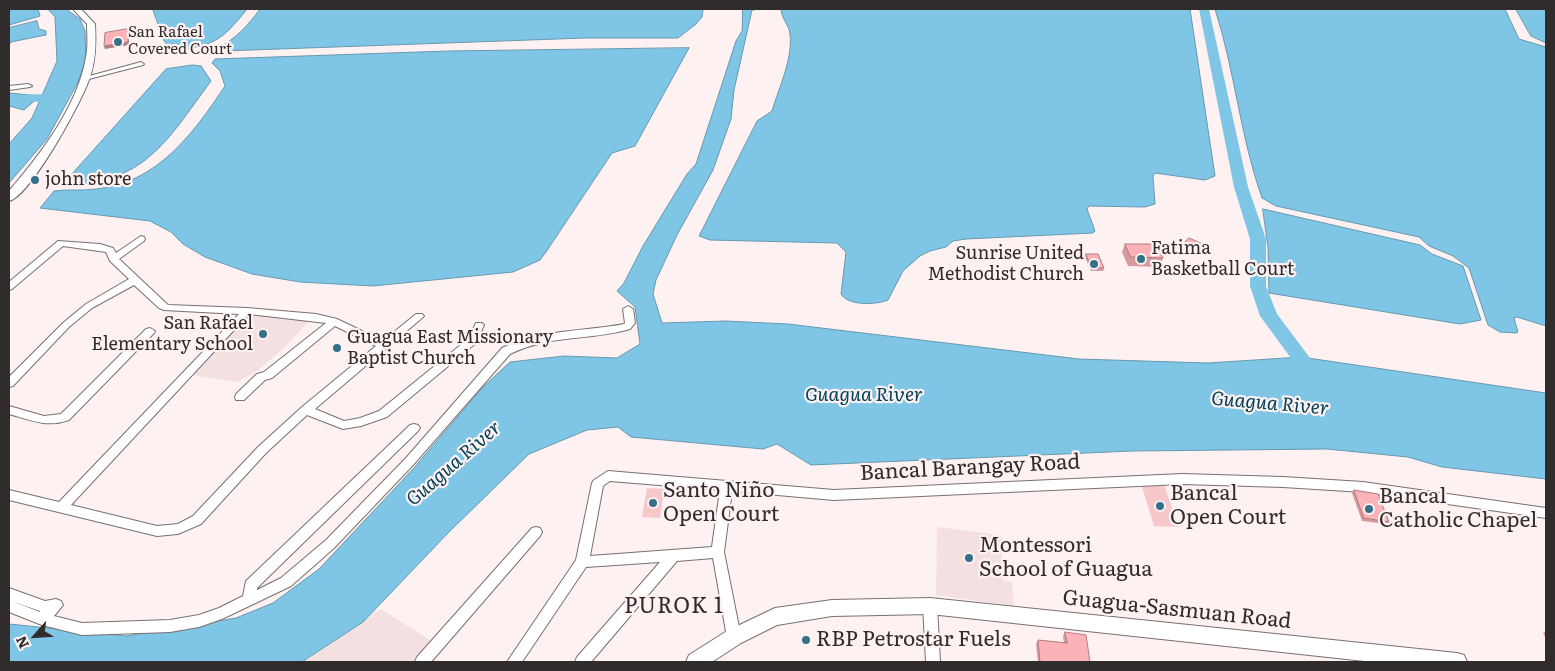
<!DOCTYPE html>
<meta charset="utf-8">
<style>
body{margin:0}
#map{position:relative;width:1555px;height:671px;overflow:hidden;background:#fdf1f2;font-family:Literata,serif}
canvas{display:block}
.frame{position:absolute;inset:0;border:10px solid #302c2c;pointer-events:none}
.north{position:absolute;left:10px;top:611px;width:50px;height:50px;-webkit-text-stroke:4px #fdf1f2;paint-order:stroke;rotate:244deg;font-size:14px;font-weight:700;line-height:20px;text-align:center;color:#302c2c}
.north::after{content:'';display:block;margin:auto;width:18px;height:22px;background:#302c2c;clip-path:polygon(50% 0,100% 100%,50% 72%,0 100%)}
</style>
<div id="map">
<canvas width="1555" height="671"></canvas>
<div class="frame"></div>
<div class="north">N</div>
</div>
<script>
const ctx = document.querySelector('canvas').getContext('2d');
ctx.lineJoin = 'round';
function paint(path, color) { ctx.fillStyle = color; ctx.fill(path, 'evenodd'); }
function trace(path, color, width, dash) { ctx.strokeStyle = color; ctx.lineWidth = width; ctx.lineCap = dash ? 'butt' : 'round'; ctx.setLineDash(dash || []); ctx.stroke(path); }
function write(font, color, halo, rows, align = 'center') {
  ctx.font = font + ' Literata,serif'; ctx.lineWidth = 4.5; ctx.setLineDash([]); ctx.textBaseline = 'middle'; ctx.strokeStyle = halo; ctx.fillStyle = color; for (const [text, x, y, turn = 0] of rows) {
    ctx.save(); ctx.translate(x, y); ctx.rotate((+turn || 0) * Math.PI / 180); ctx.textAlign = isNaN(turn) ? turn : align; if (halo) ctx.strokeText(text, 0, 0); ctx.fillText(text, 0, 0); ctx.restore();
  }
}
const built = new Path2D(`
 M247,313L311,319L283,349L258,370L237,382L191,375Z
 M937,527L1001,535L1003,581L1012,582L1014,606L936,595Z
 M381,609L433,642L414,662H305Z`);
const green = new Path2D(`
 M1141,484L1164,485L1179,527L1154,526Z
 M647,488L664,489L660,518L642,517Z`);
const water = new Path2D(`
 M9,9H38L40,16L9,25Z
 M48,9H66L80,19L85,31L86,61L77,84L47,139L9,183V144L32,118L57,61L55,17Z
 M153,9H247C221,42 214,45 173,51L164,41Z
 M260,9H703L702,17L696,24L678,38H585L223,51L217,49C236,38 247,27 260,9Z
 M743,9H759L752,10L734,90L731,119L713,170L677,235L656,280L653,294L662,323L726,321L788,324L1079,359L1208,363L1301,357L1546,393V479L1442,467L1408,457L1327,449L1132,451L811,465L777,444L763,449L631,437L618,427L587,430L529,454L448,533L363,622L302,662H9V624L126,636L236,618L273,603L319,569L413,469L482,388L510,362L564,356L617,358L640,344L635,307L617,291L624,283L643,246L687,174L696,164L736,41L742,31Z
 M781,9H1190L1215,176L1205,180L1155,173L1153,176L1155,204L1145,207L1089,206L1087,209L1095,231L1093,233L966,239L953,241L946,247L930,251L920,256L903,271L888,300C876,305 848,306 841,294L846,252L837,243L710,240L699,236L757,121L772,111C779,87 793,59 790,34C789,25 781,18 781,9Z
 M1215,9H1505L1519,39L1546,47V326L1517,317L1514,318L1518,332L1516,333L1500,332L1488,325L1469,268L1453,256L1429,246L1419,237L1276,206L1262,198C1240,136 1235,71 1215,9Z
 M1516,9H1546V43L1531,36Z
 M37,21L39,29L46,31V35L11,42L9,45V28Z
 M689,48L635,146L612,153L546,252L540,260L513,272L373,286L300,282L252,274L205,257L183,244L171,232L150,221L40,208L54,191C68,189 82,191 96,189C157,183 193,134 225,86L220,71L212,63L215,59L448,51Z
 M193,65L201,66L211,81C166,142 145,184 62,185L166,69Z
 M9,93L40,96L24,110L9,106Z
 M1263,209L1420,245L1432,254L1463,266L1481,320L1460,324L1269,293L1268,248Z`);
const river = new Path2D(`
 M1199,9H1209L1248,187L1266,239V286L1277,314L1319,370L1322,375L1319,380L1313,382L1307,380L1260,316L1250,286V239L1234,187Z
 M53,94L57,95L59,98L57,101L9,103V95Z`);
const street = new Path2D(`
 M141,62L144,64L143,65L85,80L82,78Z
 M28,84L32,86L30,87L9,90V86Z
 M141,236L144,237L145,239L144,241L119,259L168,305L247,308L316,314L337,319L383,341L416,314H422L424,316L422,318L315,409L344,421L360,418L379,411L468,339L476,323H482L484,325L476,343L387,417L361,426L343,429L307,415L266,453L201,524L178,534L157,536L9,500V490L59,502L239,314L164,310L159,308L134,285L92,308L69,327L13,386L9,387V377L63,323L86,304L129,279L110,261L106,252L63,246L12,289L9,290V282L58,241L100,244L113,248L116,253ZM249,314L326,323L264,372L257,374L236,394L235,397L236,400H244L265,380L272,378L335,326L376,346L302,407L258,447L193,516L178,524L157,526L71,505Z
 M628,306L633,309L635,323L630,329C589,341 551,334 510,354L414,464L334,548L291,586L222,619L199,627L170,632L82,635L42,625L9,612V588L45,601L56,599L61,601L63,605L54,616L82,623L170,620L199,615L219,608L243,596L246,581L410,425L414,424L418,425L420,428L418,431L257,588V590L281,578L326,540L406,458L502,348C542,329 581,332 624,324L625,323L623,309ZM11,601L40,611V612Z
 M150,328L155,331L154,333L69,420C47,428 30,420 9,414V406L44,416L61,414L146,329Z
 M608,471L834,490L1182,474L1283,477L1363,482L1546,508V518L1363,492L1283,487L1182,484L834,500L732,491L724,552L741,637L739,642L734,643L729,642L727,637L713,558L677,561L591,662H575L577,657L660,562L586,567L522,662H507L576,560L592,483L594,480ZM610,481L720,490L712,547L590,556L603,486Z
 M536,527L540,528L542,532L540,536L431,662H415L417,657L532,528Z
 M930,600L935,602L937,606L940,662H926L923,606L925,602Z`);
const secondary = new Path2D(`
 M73,9H81L95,24C96,41 96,57 91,74C85,97 30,197 9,201V191C42,152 80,104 87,51C88,43 87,33 87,24Z
 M930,598L1457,653L1464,655L1467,662H1374L930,614L832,616L777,625L741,643L712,662H686L689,655L727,631L775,608L832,600Z`);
const wall = new Path2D(`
 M1125,244L1163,258L1160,267L1128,266L1122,252Z
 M1183,245L1203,248L1198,254L1182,248Z
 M1086,254L1104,268L1103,271H1091L1085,257Z
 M1354,490L1389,522L1386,524L1362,521L1352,493Z
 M1546,631V638L1543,633Z
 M1065,632L1090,662H1038L1036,644L1038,640L1064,643L1063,636Z`);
const shadedWall = new Path2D(`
 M128,29L129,32V45L105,49L104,46Z`);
const building = new Path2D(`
 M128,29V42L104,46L105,33Z
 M1189,238L1205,245L1199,251L1183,245Z
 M1125,244H1157L1163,258L1131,257Z
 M1086,254H1098L1104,268H1092Z
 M1354,490L1378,494L1389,522L1364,518Z
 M1065,632L1086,635L1090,662H1040L1038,640L1067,643Z`);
const markers = [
 [118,42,5,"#356f88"],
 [35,180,5,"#356f88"],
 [1141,259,5,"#356f88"],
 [1094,264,5,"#356f88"],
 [263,334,5,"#356f88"],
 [337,348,5,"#356f88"],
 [653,503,5,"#356f88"],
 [1160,506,5,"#356f88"],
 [1369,509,5,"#356f88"],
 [969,558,5,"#356f88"],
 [806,640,5,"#356f88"]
];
const farPoinames = [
 ["San Rafael",128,33],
 ["Covered Court",128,50]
];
const poiNames = [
 ["john store",45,180],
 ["Fatima",1151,249],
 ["Basketball Court",1151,270],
 ["Sunrise United",1084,254,"right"],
 ["Methodist Church",1084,275,"right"],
 ["San Rafael",253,324,"right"],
 ["Elementary School",253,345,"right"],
 ["Guagua East Missionary",347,338],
 ["Baptist Church",347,359]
];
const waterNames = [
 ["Guagua River",864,395],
 ["Guagua River",1270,404,5],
 ["Guagua River",454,464,-41]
];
const nearStreetnames = [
 ["Bancal Barangay Road",970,468,-3],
 ["Guagua-Sasmuan Road",1177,610,6]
];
const nearPoinames = [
 ["Santo Niño",663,491],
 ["Open Court",663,515],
 ["Bancal",1170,494],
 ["Open Court",1170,518],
 ["Bancal",1379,497],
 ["Catholic Chapel",1379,521],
 ["Montessori",979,546],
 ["School of Guagua",979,570],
 ["RBP Petrostar Fuels",816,640]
];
const nearNeighbourhoodnames = [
 ["PUROK 1",674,607]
];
paint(built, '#f4e0e1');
paint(green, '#f7c7ca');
paint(water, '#7fc6e6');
trace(water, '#6798ae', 1);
paint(river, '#7fc6e6');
trace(street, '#7a7070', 2);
trace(secondary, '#7a7070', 2);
paint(street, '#fff');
paint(secondary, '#fff');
paint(wall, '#d89a9e');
paint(shadedWall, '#b07d81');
paint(building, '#fbb3b8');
trace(building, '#b07d81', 1);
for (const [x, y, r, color] of markers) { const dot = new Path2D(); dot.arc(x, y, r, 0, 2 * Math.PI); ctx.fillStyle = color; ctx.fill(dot); trace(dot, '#fdf1f2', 2); }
write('15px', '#302c2c', '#fdf1f2', farPoinames, 'left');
write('18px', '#302c2c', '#fdf1f2', poiNames, 'left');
write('italic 19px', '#004157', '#fdf1f2', waterNames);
write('21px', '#302c2c', '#fdf1f2', nearStreetnames);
write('21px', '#302c2c', '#fdf1f2', nearPoinames, 'left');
ctx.letterSpacing = '1px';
write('22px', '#302c2c', '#fdf1f2', nearNeighbourhoodnames);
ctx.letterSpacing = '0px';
</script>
